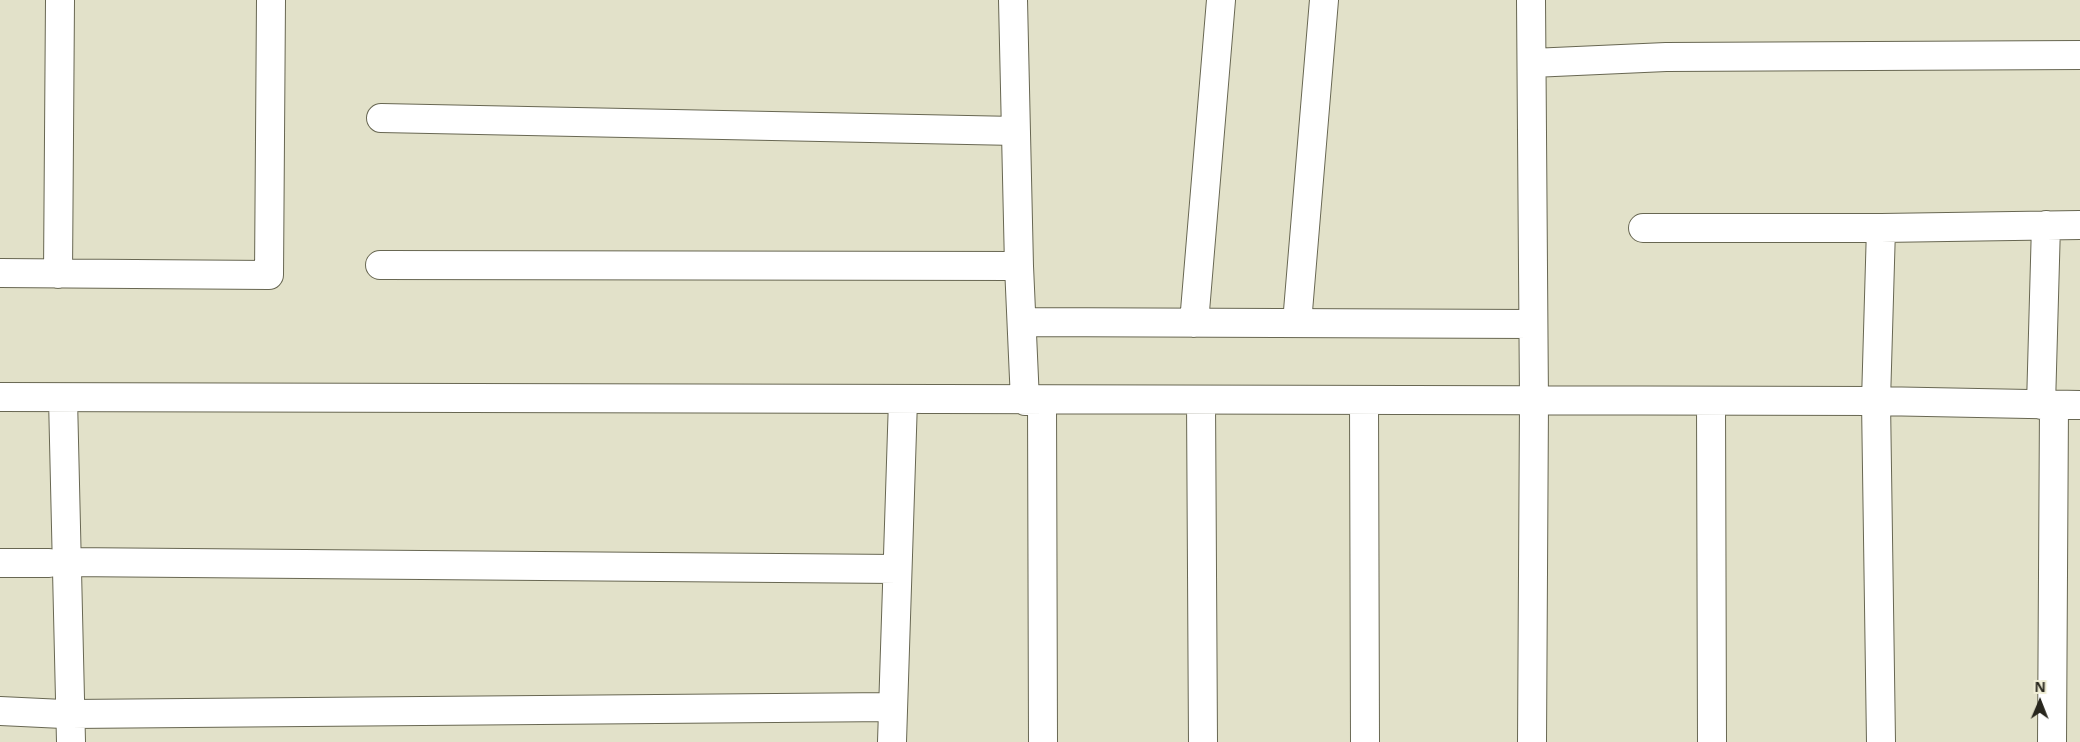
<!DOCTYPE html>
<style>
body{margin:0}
#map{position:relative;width:2080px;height:742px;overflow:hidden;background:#e2e1c9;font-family:"Open Sans",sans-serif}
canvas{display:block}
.north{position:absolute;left:2015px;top:677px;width:50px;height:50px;-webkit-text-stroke:4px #f0eed6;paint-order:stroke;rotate:1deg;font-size:14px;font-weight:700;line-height:20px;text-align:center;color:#27261d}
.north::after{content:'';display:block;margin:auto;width:18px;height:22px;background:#27261d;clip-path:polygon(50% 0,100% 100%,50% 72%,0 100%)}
</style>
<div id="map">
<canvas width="2080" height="742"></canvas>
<div class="north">N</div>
</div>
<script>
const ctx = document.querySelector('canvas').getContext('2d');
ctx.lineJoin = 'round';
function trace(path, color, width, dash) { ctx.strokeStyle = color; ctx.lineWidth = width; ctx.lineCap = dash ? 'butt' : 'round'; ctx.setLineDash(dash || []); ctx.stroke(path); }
const minor = new Path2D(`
 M1013,0L1019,266L1025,401
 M1531,0L1534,401L1532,742
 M1532,63L1666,57L2080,55
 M381,118L1016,131
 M1643,228H1881L2080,225
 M380,265L1019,266
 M0,273L269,275L271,0
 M58,274L60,0
 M1023,322L1532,324
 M1194,323L1221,0
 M1297,323L1324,0
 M0,397L1876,401L2080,405
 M63,398L71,742
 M1042,400L1043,742
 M1201,400L1203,742
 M1364,400L1365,742
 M1711,401L1712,742
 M2041,405L2046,225
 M67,562L897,569
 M0,563H49
 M0,711L63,714
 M71,714L892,707
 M892,742L903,400
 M1881,742L1876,401L1881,228
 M2052,742L2054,405`);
trace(minor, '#686752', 30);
trace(minor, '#fff', 28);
</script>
